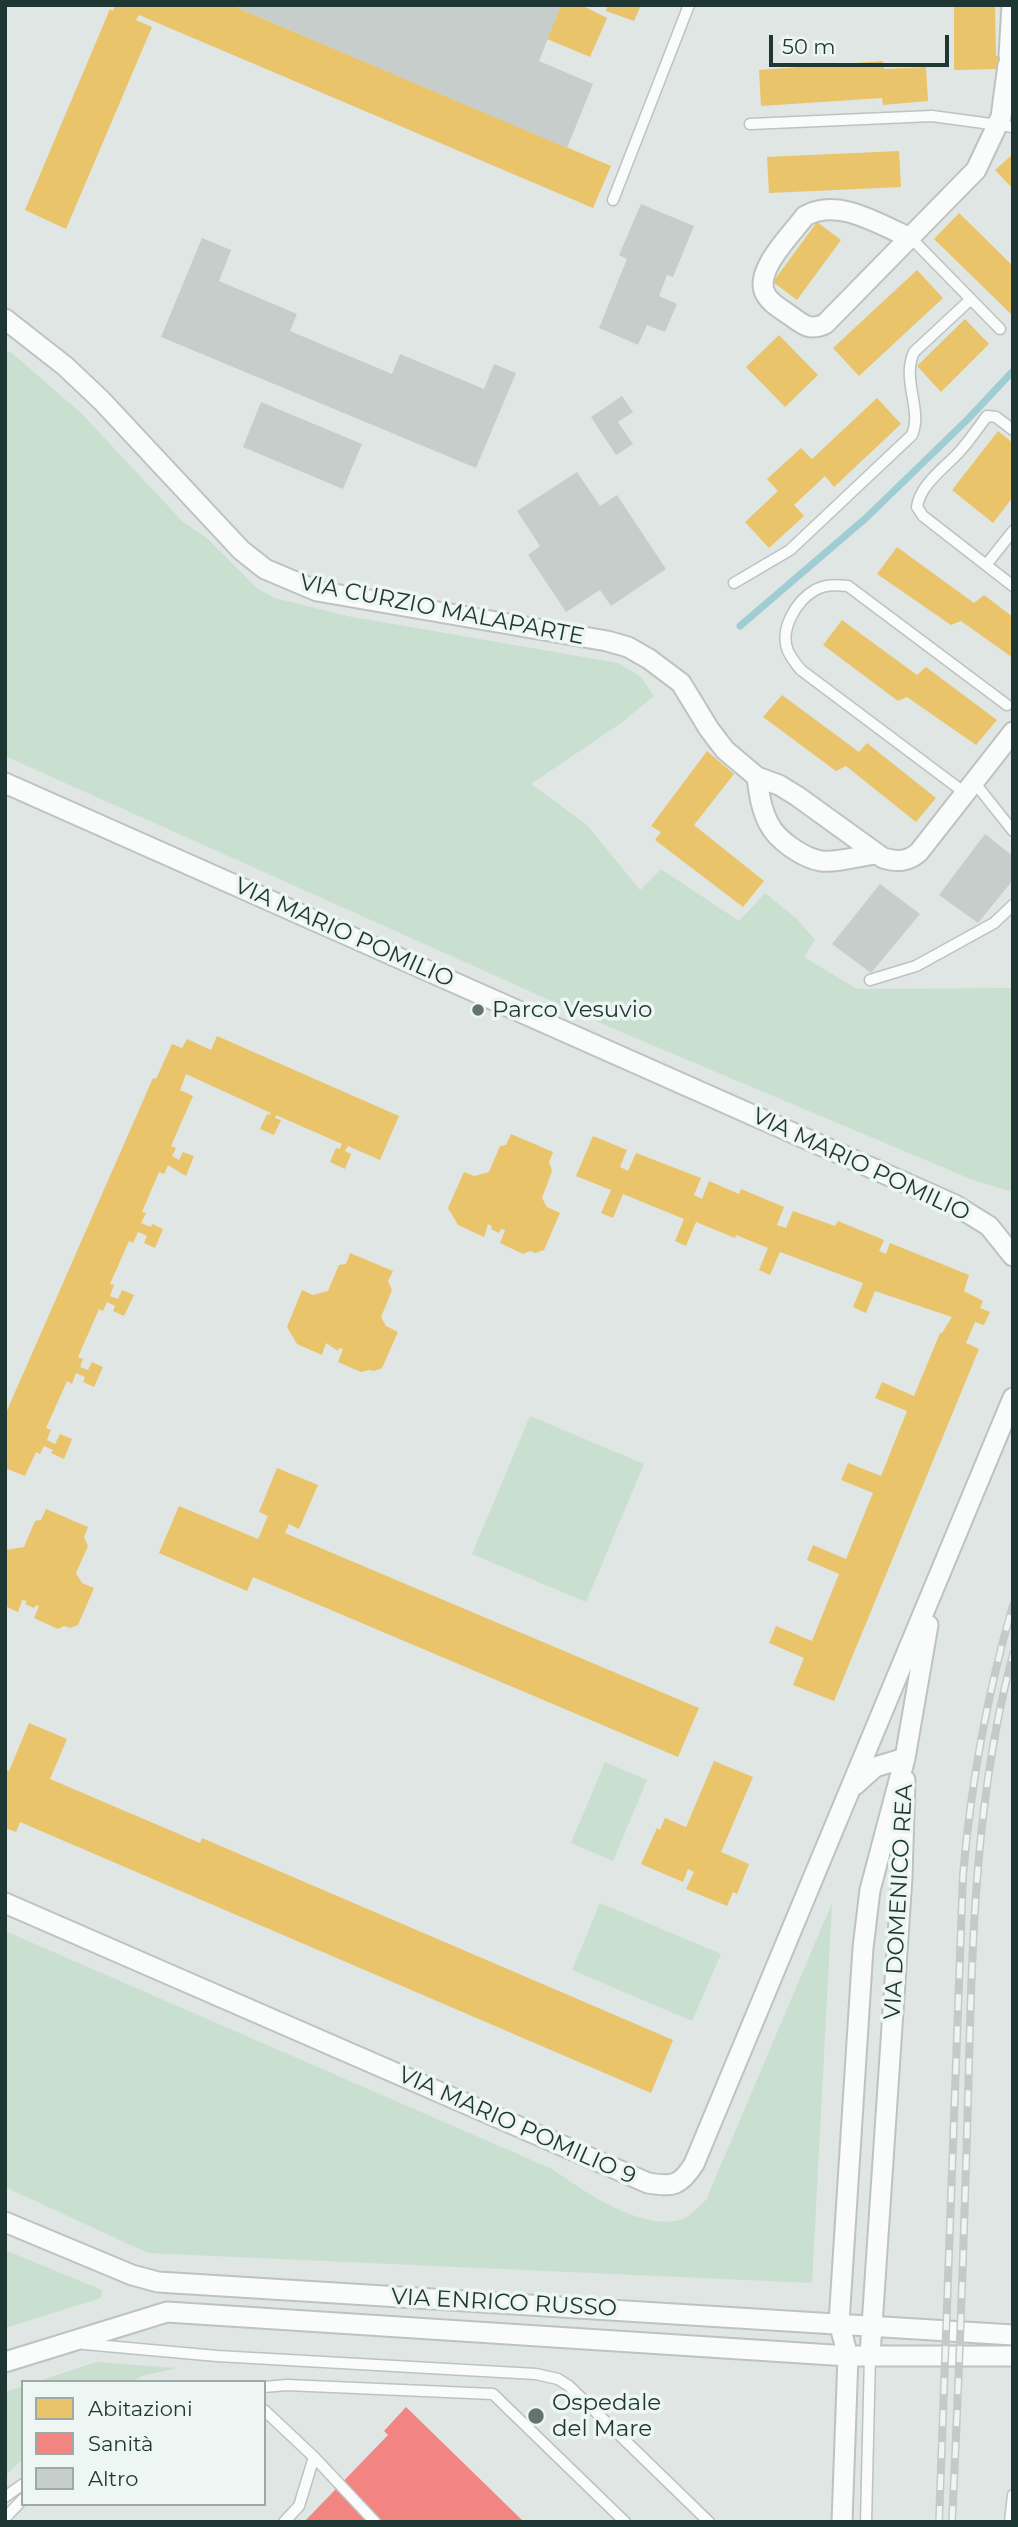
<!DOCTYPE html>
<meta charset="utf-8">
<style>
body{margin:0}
#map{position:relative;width:1018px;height:2527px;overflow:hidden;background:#e0e6e3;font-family:Montserrat,sans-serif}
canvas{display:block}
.frame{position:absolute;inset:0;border:7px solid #1f3732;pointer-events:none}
.legend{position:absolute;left:21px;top:2380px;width:245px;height:126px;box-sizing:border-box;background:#edf6f2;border:2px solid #9baaa5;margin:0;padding:9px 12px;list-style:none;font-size:21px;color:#1f3732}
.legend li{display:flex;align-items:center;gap:14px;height:35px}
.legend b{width:35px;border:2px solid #9baaa5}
.scale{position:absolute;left:769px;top:35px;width:180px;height:32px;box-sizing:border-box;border:4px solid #1f3732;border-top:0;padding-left:9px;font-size:21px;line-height:24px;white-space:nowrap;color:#1f3732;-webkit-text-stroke:5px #edf6f2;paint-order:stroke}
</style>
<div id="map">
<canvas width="1018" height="2527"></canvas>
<div class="frame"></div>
<ul class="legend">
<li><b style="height:19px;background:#e9c46a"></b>Abitazioni</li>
<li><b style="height:19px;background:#f28482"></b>Sanità</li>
<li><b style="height:19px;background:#c7cdcb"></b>Altro</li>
</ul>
<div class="scale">50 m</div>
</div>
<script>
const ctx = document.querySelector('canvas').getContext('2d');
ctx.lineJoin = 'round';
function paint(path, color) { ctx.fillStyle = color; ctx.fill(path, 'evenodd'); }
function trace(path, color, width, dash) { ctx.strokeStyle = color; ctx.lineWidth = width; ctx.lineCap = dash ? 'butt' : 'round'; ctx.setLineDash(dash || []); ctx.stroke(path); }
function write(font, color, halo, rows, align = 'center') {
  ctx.font = font + ' Montserrat,sans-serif'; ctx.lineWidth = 7; ctx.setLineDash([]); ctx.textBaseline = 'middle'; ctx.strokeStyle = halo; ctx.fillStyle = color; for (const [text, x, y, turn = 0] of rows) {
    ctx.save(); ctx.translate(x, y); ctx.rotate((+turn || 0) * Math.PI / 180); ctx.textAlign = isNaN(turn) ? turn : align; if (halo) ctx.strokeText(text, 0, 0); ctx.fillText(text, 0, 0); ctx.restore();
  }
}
const green = new Path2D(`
 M5,350L12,353L82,414L182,521L208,539L258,589L275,598L347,616L618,663L640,676L654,696L621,723L531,784L587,825L640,890L661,869L739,921L765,893L797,919L815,940L804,957L857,989L1013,988V1192L973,1180L614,1029L5,756Z
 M530,1416L644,1464L586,1602L472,1554Z
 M605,1762L647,1780L613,1861L571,1843Z
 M600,1903L721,1954L692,2021L572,1970Z
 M832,1903L812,2283L148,2253L5,2187V1931L552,2169C585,2192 639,2230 680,2220C689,2218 699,2206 706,2200Z
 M5,2250L102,2290L101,2298L5,2328Z
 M96,2362L177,2368L142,2376L131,2382H36Z
 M23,2386V2459L5,2476V2392Z`);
const homes = new Path2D(`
 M115,5H231L611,166L593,208L139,15L136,20L152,27L66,229L25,210L110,9L113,11Z
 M561,5H581L607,18L590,57L547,39Z
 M608,5H641L634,21L606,11Z
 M954,5L995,7L996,56H1013V65H996V69L954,70Z
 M883,61L884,69L926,67L928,101L883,105L882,98L761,106L759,70Z
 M899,151L901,187L769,193L767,157Z
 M1013,154V189L995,170Z
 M959,213L1013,266V316L934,239Z
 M817,222L841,240L797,300L773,282Z
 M917,270L943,298L859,376L833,348Z
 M965,319L989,344L941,392L917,366Z
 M779,335L818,375L785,407L746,367Z
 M877,398L901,424L834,487L825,476L794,505L804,516L769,548L745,522L778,491L767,479L801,448L812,459Z
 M998,431L1013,443V497L993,523L952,490Z
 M897,547L974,603L984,595L1013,617V658L961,621L951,625L877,574Z
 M842,620L917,675L926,667L997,720L976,745L907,697L898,701L823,645Z
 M782,695L859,752L867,743L936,798L916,822L846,766L836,771L763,717Z
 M707,751L734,774L694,825L764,881L743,907L655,840L661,832L651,826Z
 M217,1036L399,1116L380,1160L348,1146L345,1151L351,1154L345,1169L330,1162L336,1148L340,1149L342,1144L276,1115L275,1118L281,1120L274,1135L260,1129L267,1114L270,1115L271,1113L186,1074L180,1090L193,1096L171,1146L176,1148L172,1156L179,1160L183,1152L194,1156L186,1176L168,1165L164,1174L159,1172L142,1212L146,1213L141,1223L151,1227L152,1224L163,1229L155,1248L144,1243L147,1236L138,1232L133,1243L129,1241L110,1284L114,1285L110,1296L118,1299L122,1290L134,1295L124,1316L113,1311L115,1306L107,1302L103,1311L99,1309L78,1357L83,1359L80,1367L88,1370L92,1362L103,1367L94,1387L83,1382L85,1377L76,1373L72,1384L67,1381L46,1428L51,1430L47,1440L55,1444L60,1434L72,1439L64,1459L51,1453L53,1450L44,1446L40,1454L36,1452L25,1476L5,1468V1415L153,1078L156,1079L172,1044L182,1048L187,1039L211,1050Z
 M511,1134L553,1152L549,1162L552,1171L542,1198L547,1207L560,1213L544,1250L535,1253L530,1251L523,1254L500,1243L505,1230L501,1229L499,1233L491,1229L492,1226L488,1224L484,1237L458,1225L448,1208L464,1172L474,1176L489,1172L500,1146L506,1145Z
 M593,1136L627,1150L620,1167L628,1171L636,1153L701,1178L694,1195L702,1199L709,1181L739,1194L741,1189L784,1207L777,1225L786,1228L793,1211L835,1226L838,1221L884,1240L879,1251L886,1254L890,1243L969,1275L964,1291L983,1301L980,1308L990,1312L984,1325L975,1322L966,1343L979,1349L834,1701L793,1685L804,1658L769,1643L776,1626L812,1641L839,1574L807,1560L813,1545L846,1559L873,1493L841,1480L848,1463L881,1476L907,1411L875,1398L882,1382L914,1396L940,1333H942L952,1317L875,1291L866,1313L853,1307L863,1283L780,1252L770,1275L759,1270L768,1248L736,1235L735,1238L696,1222L686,1246L675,1241L684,1219L623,1194L613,1218L601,1213L611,1190L576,1176Z
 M350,1253L393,1271L388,1281L392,1290L381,1317L386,1326L398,1332L382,1368L374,1371L369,1370L361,1372L338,1362L343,1349L339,1348L338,1351L326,1343L322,1355L297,1344L287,1327L302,1290L313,1295L328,1291L339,1265L346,1264Z
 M277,1468L318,1485L299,1529L289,1524L285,1533L699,1708L678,1757L253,1577L247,1591L159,1553L179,1506L258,1539L268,1516L259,1512Z
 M46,1509L88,1527L84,1537L88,1546L76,1573L82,1583L94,1588L78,1625L70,1628L64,1626L58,1629L34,1618L39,1606L36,1605L34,1608L25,1604L27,1601L22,1600L18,1612L5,1606V1550L24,1547L35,1521L41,1520Z
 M29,1723L67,1739L50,1779L200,1843L202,1838L673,2040L651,2093L20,1822L16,1832L5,1828V1770L9,1771Z
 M714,1761L753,1777L721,1852L749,1864L737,1894L733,1892L727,1906L686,1889L694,1872L688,1869L683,1882L641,1864L657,1828L660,1830L665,1818L686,1827Z`);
const health = new Path2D(`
 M406,2407L524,2522H304L388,2435L384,2431Z`);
const stream = new Path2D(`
 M740,626L866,518L968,419L1013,371`);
const building = new Path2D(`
 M231,5H561L539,61L593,84L567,148Z
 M641,204L694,226L673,277L667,275L659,296L677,304L665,332L647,325L638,345L599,328L627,259L619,255Z
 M202,238L231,250L219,281L297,314L290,331L392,374L400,354L484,389L494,364L516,373L476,468L161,337Z
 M622,396L633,412L618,422L633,444L616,455L591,417Z
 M261,402L362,444L343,489L243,447Z
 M577,472L600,506L617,495L666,569L611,606L600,590L566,612L528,555L540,546L517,511Z
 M985,834L1013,856V880L978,923L939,895Z
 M880,884L920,914L871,973L832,944Z`);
const lane = new Path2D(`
 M750,124L932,116L1013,127
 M613,200L689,5
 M911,238L1000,329
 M1013,430L996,417L987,416C978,428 970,440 960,451C946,467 920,484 917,507L923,516L1013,586
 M986,565L1013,531
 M734,583L790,550L912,435C923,410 901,380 914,352L971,299
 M974,782L1013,831
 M965,793L801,670C796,664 791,658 788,651C779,630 796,601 815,590C826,584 837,585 848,586L1007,705
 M870,980L916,966L994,923L1013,905
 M84,2344L217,2356L536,2374L558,2379L569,2386L709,2522
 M264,2387L287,2385L493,2394L625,2522
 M264,2410L314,2457L375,2522
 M5,2497L23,2484
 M5,2518L23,2499
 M284,2522L299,2506L314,2457
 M866,2522L870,2355
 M1010,2522L1013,2495`);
const street = new Path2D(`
 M1009,56L1012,5
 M911,238C879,225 839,197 805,216C792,234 752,272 766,295C771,304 783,310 791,316C803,325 810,331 825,324L976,170L1001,117L1008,65
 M5,319L65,366L102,401L241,550L265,569L317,591L607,641L628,647L649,659L681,683L709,729L725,750L757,777L779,785L797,796L883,858C897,862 908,862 919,852L1013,732
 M757,777C759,793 761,809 769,824C777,840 803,858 821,861C838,863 858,856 875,854
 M5,783L955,1205L989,1226L1013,1256
 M855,1785L875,1767L905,1758
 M5,1903L648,2183C673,2187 680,2186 694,2164L1013,1398
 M5,2222L132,2275L158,2282L1013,2335
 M870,2355L902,1877L905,1780
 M5,2362L167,2312L848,2356H1013
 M842,2522L848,2356L839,2323L863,1948L870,1890L905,1758L928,1625`);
const rail = new Path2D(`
 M939,2522L963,1875C971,1783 987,1694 1013,1605
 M952,2522C959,2381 964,2240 968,2099C972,1950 974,1800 1013,1654`);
const markers = [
 [478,1010,7,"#637470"],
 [536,2416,9,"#637470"]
];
const streetNames = [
 ["VIA CURZIO MALAPARTE",442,610,11],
 ["VIA MARIO POMILIO",344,933,24],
 ["VIA MARIO POMILIO",861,1165,25],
 ["VIA DOMENICO REA",899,1902,-87],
 ["VIA MARIO POMILIO 9",517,2126,24],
 ["VIA ENRICO RUSSO",504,2303,3]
];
const poiNames = [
 ["Parco Vesuvio",492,1010],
 ["Ospedale",552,2403],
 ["del Mare",552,2429]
];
paint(green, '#c9dfd0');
paint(homes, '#e9c46a');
paint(health, '#f28482');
trace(stream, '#a0ccd4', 7);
paint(building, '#c7cdcb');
trace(lane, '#bdc3c0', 13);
trace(street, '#bdc3c0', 23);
trace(lane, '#fafbfb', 10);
trace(street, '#fafbfb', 19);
trace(rail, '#c5c9c8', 8);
trace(rail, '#edf6f2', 5, [16]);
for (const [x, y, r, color] of markers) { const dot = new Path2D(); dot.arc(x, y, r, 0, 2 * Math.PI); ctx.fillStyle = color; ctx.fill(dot); trace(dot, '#edf6f2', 2.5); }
write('23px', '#1f3732', '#edf6f2', streetNames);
write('23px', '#1f3732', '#edf6f2', poiNames, 'left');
</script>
